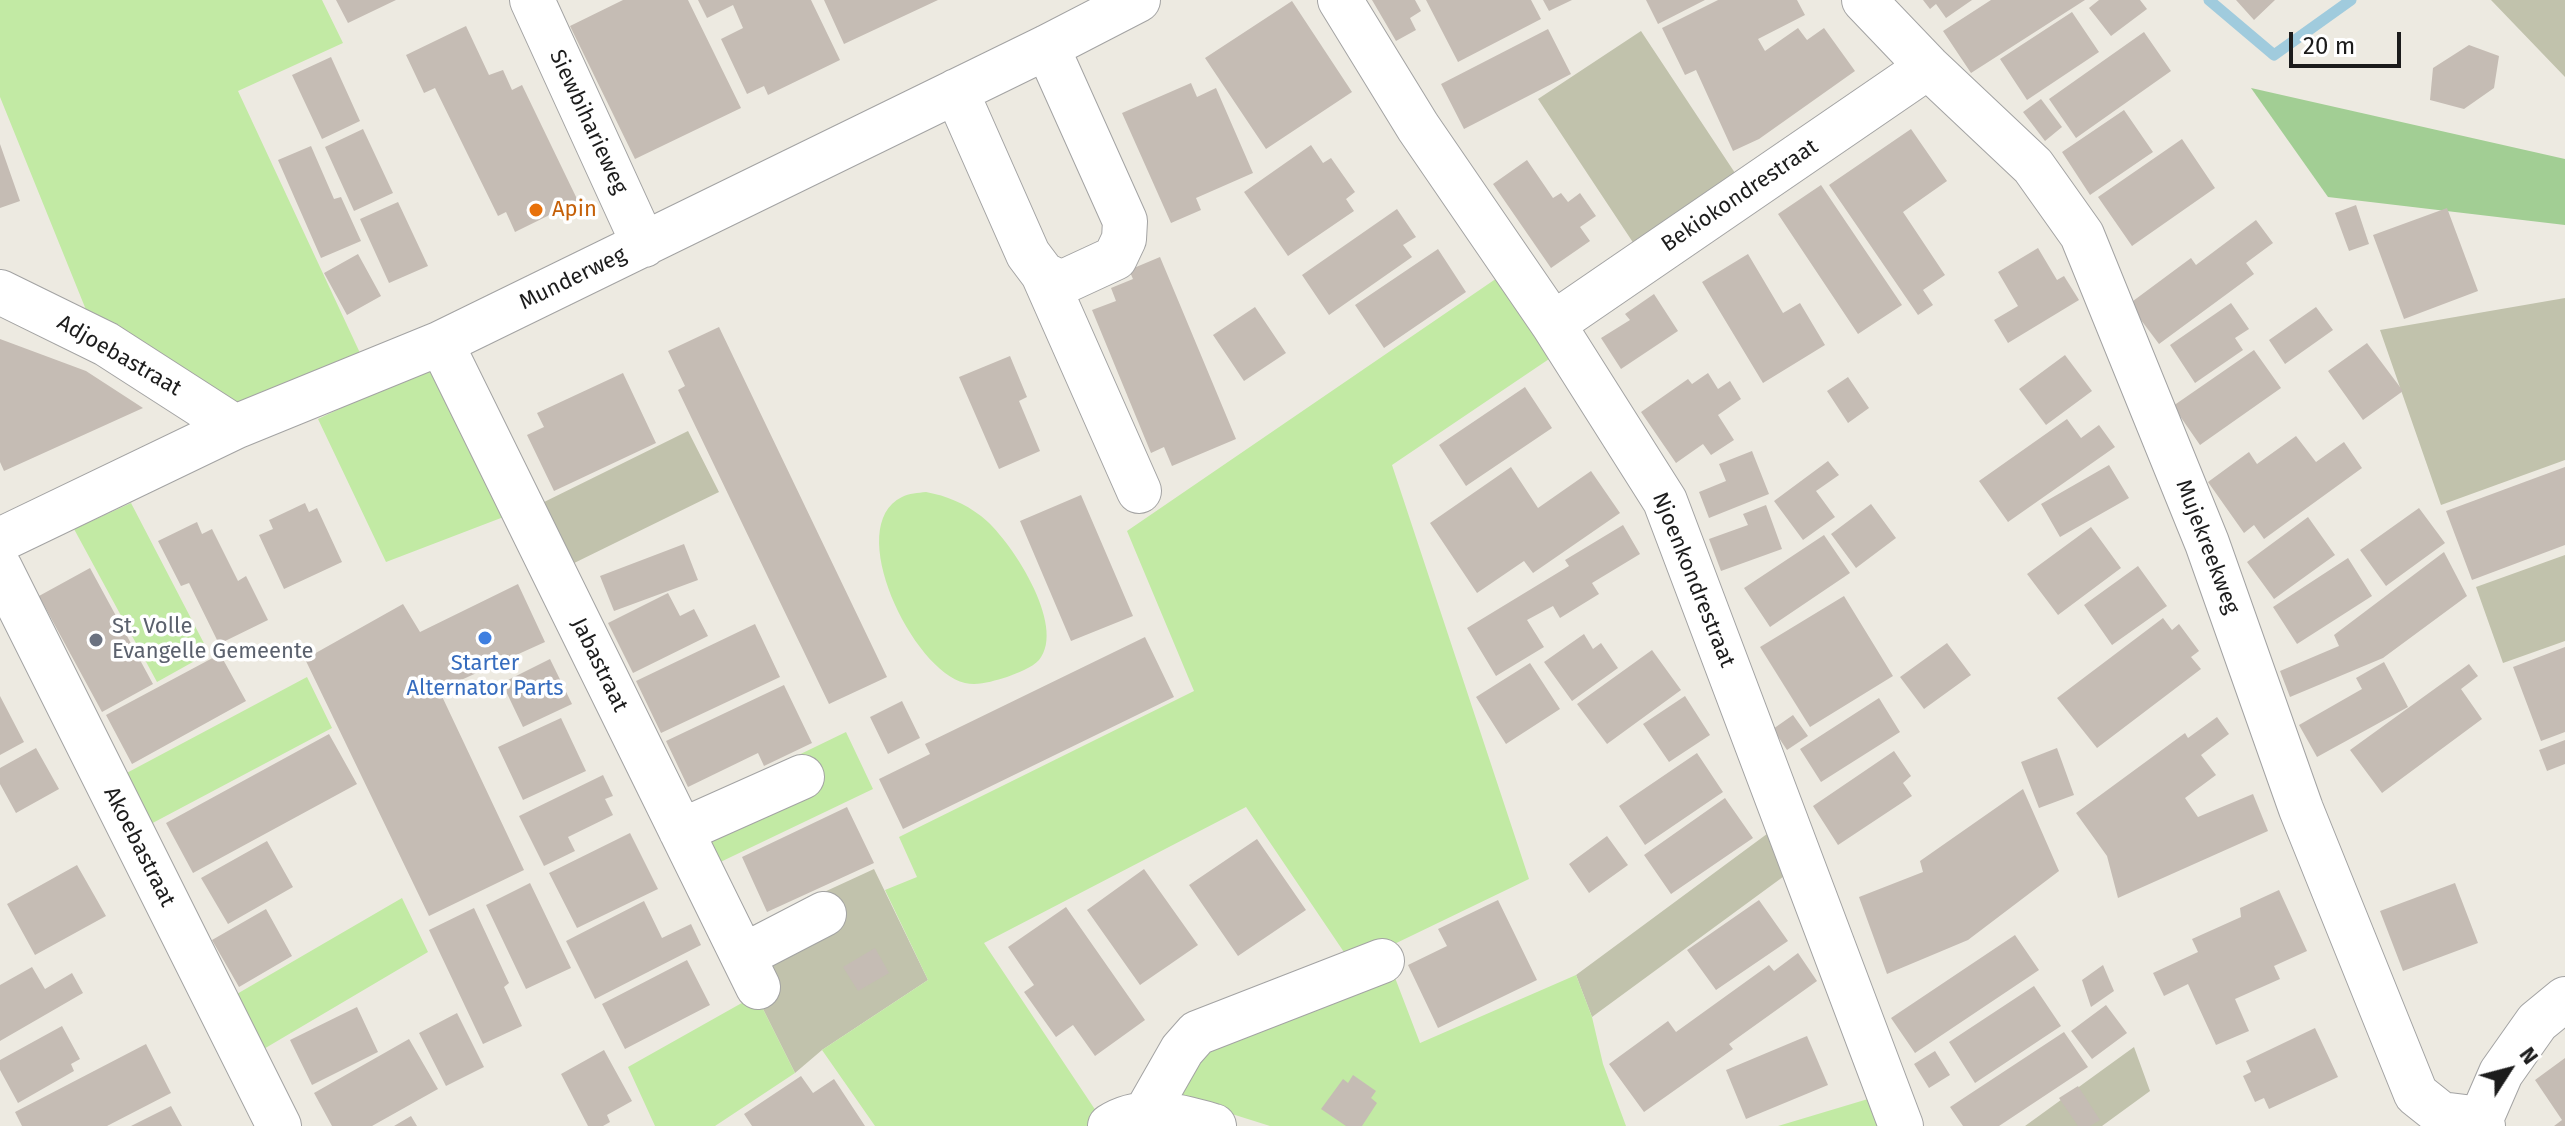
<!DOCTYPE html>
<style>
body{margin:0}
#map{position:relative;width:2565px;height:1126px;overflow:hidden;background:#edeae1;font-family:"Fira Sans",sans-serif}
canvas{display:block}
.north{position:absolute;left:2469px;top:1030px;width:80px;height:80px;-webkit-text-stroke:6px #fff;paint-order:stroke;rotate:54deg;font-size:22px;font-weight:700;line-height:32px;text-align:center;color:#1c1c1c}
.north::after{content:'';display:block;margin:auto;width:28px;height:36px;background:#1c1c1c;clip-path:polygon(50% 0,100% 100%,50% 72%,0 100%)}
.scale{position:absolute;left:2289px;top:32px;width:112px;height:36px;box-sizing:border-box;border:4px solid #1c1c1c;border-top:0;padding-left:10px;font-size:24px;line-height:28px;white-space:nowrap;color:#1c1c1c;-webkit-text-stroke:6px #fff;paint-order:stroke}
</style>
<div id="map">
<canvas width="2565" height="1126"></canvas>
<div class="north">N</div>
<div class="scale">20 m</div>
</div>
<script>
const ctx = document.querySelector('canvas').getContext('2d');
ctx.lineJoin = 'round';
function paint(path, color) { ctx.fillStyle = color; ctx.fill(path, 'evenodd'); }
function trace(path, color, width, dash) { ctx.strokeStyle = color; ctx.lineWidth = width; ctx.lineCap = dash ? 'butt' : 'round'; ctx.setLineDash(dash || []); ctx.stroke(path); }
function write(font, color, halo, rows, align = 'center') {
  ctx.font = font + ' "Fira Sans",sans-serif'; ctx.lineWidth = 7; ctx.setLineDash([]); ctx.textBaseline = 'middle'; ctx.strokeStyle = halo; ctx.fillStyle = color; for (const [text, x, y, turn = 0] of rows) {
    ctx.save(); ctx.translate(x, y); ctx.rotate((+turn || 0) * Math.PI / 180); ctx.textAlign = isNaN(turn) ? turn : align; if (halo) ctx.strokeText(text, 0, 0); ctx.fillText(text, 0, 0); ctx.restore();
  }
}
const construction = new Path2D(`
 M2491,0H2565V77Z
 M1641,31L1737,176L1634,244L1538,99Z
 M2565,298V460L2441,505L2380,330Z
 M688,431L719,492L564,568L534,507Z
 M2565,555V641L2503,663L2476,587Z
 M1775,828L1791,871L1592,1017L1576,975Z
 M874,869L928,980L822,1050L795,1073L756,995L744,929Z
 M2134,1047L2150,1091L2102,1126H2025Z`);
const grass = new Path2D(`
 M0,0H322L343,43L238,91L360,353L234,412L99,342L0,97Z
 M1500,276L1555,355L1392,465L1529,879L1384,949L1420,1043L1576,975L1592,1017L1603,1064L1626,1126H1270L1178,1097L1206,1033L1352,964L1246,807L984,943L1102,1120L1093,1126H875L822,1050L928,980L885,890L917,877L899,837L1194,691L1127,531Z
 M423,369L437,370L514,513L386,562L318,419Z
 M926,492C947,496 964,503 981,516C1009,537 1068,626 1039,660C1032,668 1017,673 1007,677C993,681 979,686 965,683C913,671 842,526 902,497C909,493 918,493 926,492Z
 M131,503L209,653L157,682L74,529Z
 M307,677L332,728L147,826L121,776Z
 M846,732L873,789L710,867L683,811Z
 M402,898L428,952L257,1053L230,998Z
 M756,995L795,1073L715,1126H655L628,1067Z
 M1878,1096L1890,1126H1778Z`);
const forest = new Path2D(`
 M2251,88L2565,159V225L2328,197Z`);
const stream = new Path2D(`
 M2209,0L2274,55L2351,0`);
const building = new Path2D(`
 M336,0H396L348,23Z
 M623,0H688L741,108L635,159L570,26Z
 M698,0H811L840,60L768,95L764,86L747,94L721,39L743,28L733,5L707,18Z
 M824,0H938L844,44Z
 M1372,0H1415L1421,11L1410,18L1416,30L1396,41Z
 M1426,0H1531L1541,19L1458,62Z
 M1543,0H1572L1549,11Z
 M1646,0H1705L1658,24Z
 M1718,0H1797L1805,15L1758,39L1765,51L1798,28L1807,40L1824,28L1855,71L1759,139L1733,151L1696,70L1685,75L1662,28Z
 M1923,0H1972L1946,18L1936,4L1930,9Z
 M1991,0H2085L1971,73L1943,31Z
 M2099,0H2140L2147,9L2111,36L2089,8Z
 M2236,0H2275L2254,20Z
 M1292,1L1352,92L1266,149L1205,58Z
 M2072,12L2099,52L2027,100L2000,59Z
 M466,26L489,75L503,70L512,90L522,85L578,201L515,232L506,212L498,216L435,88L424,93L406,55Z
 M1548,29L1571,74L1464,129L1441,84Z
 M2144,32L2171,71L2076,138L2049,99Z
 M2469,45L2499,56L2494,88L2464,109L2430,100L2433,68Z
 M331,57L360,121L322,139L292,75Z
 M1191,83L1197,97L1216,88L1253,173L1196,198L1201,210L1171,223L1122,113Z
 M2041,99L2062,127L2045,141L2023,112Z
 M2124,110L2153,152L2090,195L2062,152Z
 M363,129L393,193L354,211L325,147Z
 M1911,129L1947,181L1903,212L1945,275L1923,290L1933,305L1918,315L1829,185Z
 M2182,139L2215,188L2132,246L2098,197Z
 M0,144L20,201L0,208Z
 M1311,145L1323,163L1331,158L1355,192L1346,199L1354,211L1288,256L1244,192Z
 M311,146L334,199L341,197L361,241L321,258L278,160Z
 M1527,160L1553,198L1561,193L1568,202L1580,193L1596,216L1580,227L1590,241L1551,268L1493,184Z
 M1821,185L1902,305L1858,334L1778,214Z
 M398,202L428,266L389,283L360,219Z
 M2356,205L2369,244L2349,251L2335,213Z
 M2447,208L2478,291L2404,319L2373,235Z
 M1397,209L1416,237L1403,245L1412,257L1329,315L1302,275Z
 M2256,220L2273,243L2246,263L2254,274L2159,344L2129,304L2191,258L2196,265Z
 M2038,248L2057,280L2064,276L2079,300L2008,343L1994,320L2018,306L1998,272Z
 M1438,249L1466,292L1384,348L1355,305Z
 M358,254L381,296L347,315L324,273Z
 M1748,254L1783,313L1800,303L1825,345L1763,383L1702,282Z
 M1160,257L1236,439L1172,466L1164,447L1151,453L1092,310L1116,301L1111,288L1133,279L1129,270Z
 M1654,294L1678,331L1621,369L1601,338L1630,320L1625,314Z
 M2231,303L2249,329L2235,338L2243,350L2195,383L2170,345Z
 M1255,307L1286,353L1244,381L1213,335Z
 M2316,307L2333,330L2285,364L2269,340Z
 M719,327L887,677L829,704L678,390L685,386L668,351Z
 M0,339L86,371L143,408L4,471L0,462Z
 M2367,343L2403,391L2363,420L2328,371Z
 M2254,350L2281,388L2200,445L2173,406Z
 M2065,355L2092,391L2046,425L2019,389Z
 M1010,356L1027,397L1019,401L1040,451L999,469L959,377Z
 M623,373L656,443L554,491L527,435L544,427L537,413Z
 M1708,373L1718,389L1730,381L1741,399L1718,415L1734,440L1711,455L1703,444L1676,463L1641,412L1688,379L1692,384Z
 M1848,377L1869,408L1848,423L1827,391Z
 M1525,387L1552,428L1466,486L1439,445Z
 M2067,419L2081,438L2099,425L2115,447L2008,522L1979,481Z
 M2296,436L2316,462L2344,442L2362,468L2264,539L2254,525L2244,533L2208,482L2249,452L2257,464Z
 M1752,451L1769,494L1709,518L1699,492L1726,481L1719,464Z
 M1828,461L1839,475L1816,491L1835,517L1803,540L1774,501Z
 M2109,465L2129,498L2060,537L2041,504Z
 M1511,467L1538,508L1591,471L1620,513L1533,573L1524,561L1477,593L1430,523Z
 M2565,467V545L2472,580L2446,511Z
 M1081,495L1133,616L1071,641L1020,521Z
 M305,503L309,512L317,508L342,562L284,589L259,535L273,529L269,520Z
 M1871,504L1896,538L1856,568L1831,534Z
 M1766,505L1782,549L1721,571L1709,539L1748,525L1743,514Z
 M2419,508L2445,543L2386,586L2360,550Z
 M2308,517L2335,555L2274,599L2247,562Z
 M197,522L202,534L212,529L238,581L246,576L268,620L219,644L189,583L181,586L158,541Z
 M1623,525L1640,554L1592,583L1599,594L1560,618L1553,606L1527,620L1544,647L1496,676L1467,628L1569,566L1565,560Z
 M2091,527L2121,568L2058,615L2027,574Z
 M1824,535L1850,573L1770,627L1744,588Z
 M684,544L698,580L614,611L600,576Z
 M2444,552L2467,596L2383,658L2290,697L2280,671L2339,646L2334,635Z
 M2348,558L2372,596L2297,644L2273,607Z
 M2138,566L2167,606L2112,645L2084,605Z
 M90,568L153,684L102,712L39,596Z
 M518,584L545,642L439,690L524,870L429,916L305,659L403,604L420,632Z
 M668,593L680,616L694,609L708,636L633,673L608,623Z
 M1844,596L1893,676L1810,727L1760,647Z
 M2163,618L2172,630L2179,624L2199,651L2191,657L2201,669L2097,748L2057,698Z
 M755,624L780,677L661,733L636,681Z
 M1584,634L1593,649L1601,643L1618,668L1572,701L1544,662Z
 M1145,637L1174,697L903,829L879,779L930,754L925,744Z
 M1947,643L1971,675L1924,709L1900,677Z
 M2565,647V732L2541,741L2513,667Z
 M1652,650L1681,690L1607,744L1577,704Z
 M220,654L246,701L132,764L106,715Z
 M550,659L572,704L523,727L502,683Z
 M2384,662L2408,707L2317,757L2299,725L2362,689L2356,678Z
 M1530,663L1560,709L1506,744L1476,697Z
 M2469,664L2478,676L2461,689L2482,719L2382,793L2350,750Z
 M784,685L812,743L764,766L758,753L688,787L666,741Z
 M0,696L24,742L0,755Z
 M1685,696L1710,735L1669,762L1643,724Z
 M1879,698L1900,732L1821,782L1800,749Z
 M902,701L920,738L888,754L870,717Z
 M1793,715L1808,736L1787,750L1773,729Z
 M2217,717L2229,734L2201,755L2216,775L2185,798L2198,817L2253,794L2268,831L2118,898L2107,856L2076,813L2185,733L2188,738Z
 M561,718L586,771L523,800L498,747Z
 M329,734L357,784L193,873L166,823Z
 M2565,740V764L2547,771L2539,750Z
 M36,748L59,789L16,813L0,784V768Z
 M2057,748L2074,795L2039,808L2021,762Z
 M1894,751L1911,776L1903,783L1912,796L1838,845L1813,806Z
 M1697,753L1723,792L1645,845L1619,806Z
 M603,775L613,796L605,799L613,815L568,837L575,851L544,866L519,816Z
 M2023,789L2059,871L1968,940L1887,974L1859,897L1923,872L1920,861Z
 M1725,798L1753,838L1671,894L1644,855Z
 M847,807L874,863L767,912L742,857Z
 M630,833L658,889L577,928L549,873Z
 M1607,836L1628,865L1589,893L1569,864Z
 M1257,839L1306,910L1238,956L1189,885Z
 M267,841L293,887L228,924L201,878Z
 M77,865L106,916L35,955L7,904Z
 M1144,869L1198,945L1140,985L1087,910Z
 M530,883L571,968L526,989L486,905Z
 M2455,883L2478,943L2403,971L2380,911Z
 M2279,890L2307,951L2274,966L2280,979L2235,999L2249,1031L2216,1045L2188,984L2164,996L2153,973L2198,952L2192,939L2241,917L2240,908Z
 M1498,900L1537,980L1438,1028L1408,965L1447,946L1438,929Z
 M1759,900L1788,941L1716,990L1687,950Z
 M644,901L662,938L691,924L701,945L595,999L566,941Z
 M1066,907L1145,1020L1095,1056L1073,1025L1056,1037L1024,992L1034,985L1008,947Z
 M474,908L509,983L504,987L522,1026L483,1044L429,930Z
 M266,909L292,956L239,987L212,940Z
 M2015,935L2039,970L1915,1053L1891,1018Z
 M875,948L889,973L858,991L843,967Z
 M1798,953L1817,981L1729,1044L1733,1049L1644,1112L1609,1064L1668,1021L1676,1032L1769,965L1774,971Z
 M687,960L710,1005L625,1049L602,1004Z
 M2103,965L2114,991L2091,1007L2082,980Z
 M32,967L45,989L72,973L83,993L0,1041V985Z
 M2034,986L2061,1026L1975,1083L1949,1042Z
 M2106,1005L2127,1033L2092,1059L2071,1031Z
 M357,1007L378,1052L312,1085L290,1040Z
 M457,1013L484,1067L446,1086L419,1033Z
 M62,1026L80,1059L71,1064L74,1071L18,1103L0,1070V1060Z
 M2315,1028L2338,1077L2269,1109L2264,1098L2255,1102L2243,1076L2251,1072L2246,1061Z
 M2064,1032L2088,1067L1999,1126H1963L1950,1107Z
 M1807,1036L1828,1085L1746,1119L1726,1070Z
 M409,1039L438,1089L372,1126H332L314,1093Z
 M146,1044L171,1093L107,1126H22L15,1112Z
 M604,1050L632,1101L607,1115L610,1122L603,1126H588L561,1074Z
 M1935,1051L1950,1075L1929,1088L1914,1064Z
 M2565,1058V1126H2554L2562,1120L2535,1080Z
 M1353,1075L1376,1091L1371,1098L1377,1103L1362,1126H1346L1321,1109L1343,1079L1348,1083Z
 M801,1076L813,1093L834,1079L865,1126H752L744,1114Z
 M2078,1086L2100,1120L2090,1126H2078L2059,1098Z
 M171,1106L182,1126H131Z
 M411,1116L417,1126H394Z`);
const minor = new Path2D(`
 M532,0L644,245
 M1340,0L1418,127L1553,324L1665,501L1901,1126
 M1864,0L1928,67L2033,166L2082,235L2207,543L2301,809L2416,1094L2441,1114L2481,1119
 M956,91L1028,254L1043,274L1061,283L1115,258L1124,239L1125,221L1047,47
 M1043,274L1139,491
 M0,292L106,344L235,427
 M1553,324L1928,67
 M441,343L758,987
 M0,540L235,427L441,343L1047,47L1138,0
 M0,568L279,1126
 M681,831L802,777
 M743,956L824,914
 M1146,1113L1182,1050L1197,1033L1382,961
 M1110,1126C1143,1105 1179,1116 1214,1126
 M2483,1126L2481,1119L2501,1073L2537,1022L2565,999`);
const markers = [
 [536,210,8,"#e8710a"],
 [485,638,8,"#3f7fe0"],
 [96,640,8,"#6b7280"]
];
const streetNames = [
 ["Siewbiharieweg",588,122,65],
 ["Bekiokondrestraat",1740,196,-34],
 ["Munderweg",573,279,-26],
 ["Adjoebastraat",119,356,30],
 ["Mujekreekweg",2207,547,69],
 ["Njoenkondrestraat",1693,580,68],
 ["Jabastraat",599,665,64],
 ["Akoebastraat",139,847,63]
];
const foodNames = [
 ["Apin",552,210]
];
const worshipNames = [
 ["St. Volle",112,627],
 ["Evangelle Gemeente",112,652]
];
const shopNames = [
 ["Starter",485,664],
 ["Alternator Parts",485,689]
];
paint(construction, '#c1c2ac');
paint(grass, '#c2eaa4');
paint(forest, '#a2ce94');
trace(stream, '#a0cbdd', 11);
paint(building, '#c5bcb4');
trace(minor, '#a3a3a3', 46);
trace(minor, '#fff', 44);
for (const [x, y, r, color] of markers) { const dot = new Path2D(); dot.arc(x, y, r, 0, 2 * Math.PI); ctx.fillStyle = color; ctx.fill(dot); trace(dot, '#fff', 3); }
write('22px', '#1c1c1c', '#fff', streetNames);
write('22px', '#c56008', '#fff', foodNames, 'left');
write('22px', '#5b616d', '#fff', worshipNames, 'left');
write('22px', '#366cbe', '#fff', shopNames);
</script>
